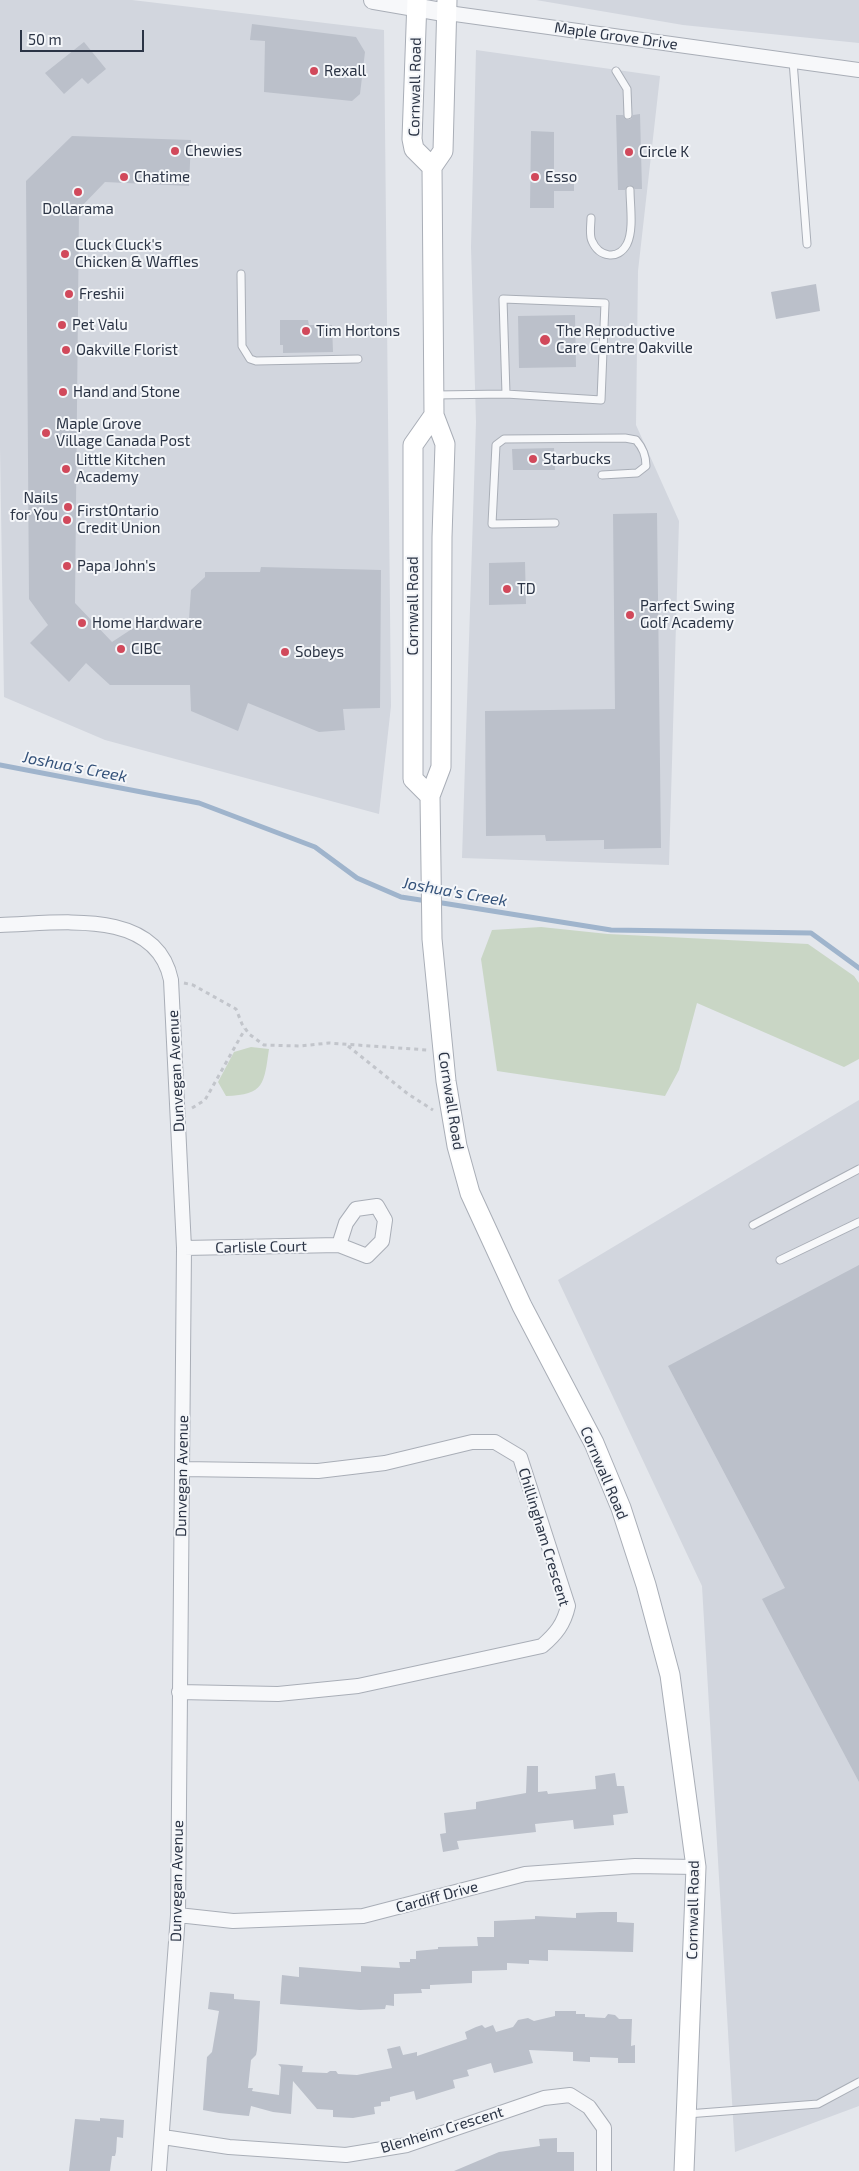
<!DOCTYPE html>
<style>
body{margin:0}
#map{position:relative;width:859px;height:2171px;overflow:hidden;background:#e4e7ec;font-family:"Exo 2",sans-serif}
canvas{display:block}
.scale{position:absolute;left:20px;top:30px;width:124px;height:22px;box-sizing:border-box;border:2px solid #2b3445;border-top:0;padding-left:6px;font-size:15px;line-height:18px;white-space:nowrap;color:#2b3445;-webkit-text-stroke:4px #f4f6f9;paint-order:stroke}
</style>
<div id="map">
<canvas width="859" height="2171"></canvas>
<div class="scale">50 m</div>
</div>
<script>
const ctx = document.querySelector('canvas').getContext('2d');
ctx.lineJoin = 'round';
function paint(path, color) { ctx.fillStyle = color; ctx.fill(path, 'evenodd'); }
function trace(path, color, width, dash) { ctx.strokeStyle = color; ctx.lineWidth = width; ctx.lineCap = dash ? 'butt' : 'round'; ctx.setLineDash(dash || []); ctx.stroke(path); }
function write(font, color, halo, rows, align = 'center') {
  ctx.font = font + ' "Exo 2",sans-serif'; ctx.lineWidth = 4; ctx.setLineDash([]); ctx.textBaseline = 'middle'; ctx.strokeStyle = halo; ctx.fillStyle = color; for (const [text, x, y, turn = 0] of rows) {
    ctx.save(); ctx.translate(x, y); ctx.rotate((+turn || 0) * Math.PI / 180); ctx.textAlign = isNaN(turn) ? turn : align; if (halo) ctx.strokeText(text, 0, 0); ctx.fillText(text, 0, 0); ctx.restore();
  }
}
const built = new Path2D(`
 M0,0H132L384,30L391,706L379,814L105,740L4,697L0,447Z
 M536,0H859V43L683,25Z
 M476,50L660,76L638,271L636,425L679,521L669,865L462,858L476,422L471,247Z
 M859,1100V2106L735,2152L702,1586L558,1280Z`);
const green = new Path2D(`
 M541,927L608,934L808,944L854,976L859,983V1059L844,1067L697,1003L679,1070L665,1096L497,1071L481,959L492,930Z
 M251,1047L269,1049C264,1083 265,1095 226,1096L218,1082L234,1052Z`);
const stream = new Path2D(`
 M0,765L199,803L315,847L357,878L401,897L427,901
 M436,902L611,930L811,933L859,968`);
const building = new Path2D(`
 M252,24L356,37L365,52L360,94L352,101L264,92L265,41L250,40Z
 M84,42L106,69L88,84L82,78L64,94L45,73Z
 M640,114L642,189H635L629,185L625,190H618L616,115H623L628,120L631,119L633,115Z
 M531,131L554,132V178H574V191H554V208H530Z
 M72,136L191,140L189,186L105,182L79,209L75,603L112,642L144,621L189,619L191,590L205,577V572H260L261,567L381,570L380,708L343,709L345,730L319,732L248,703L238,731L191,711L190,685H110L86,663L69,682L30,643L48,625L29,599L26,181Z
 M816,284L820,311L776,319L771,292Z
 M575,315L576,367L519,368L518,316Z
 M280,320H308L309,325H332L333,352L283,353V345H280Z
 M554,448L555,470H513L512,449Z
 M657,513L661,848L604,849V840L546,841L545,835L486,836L485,711L615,709L613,514Z
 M525,562L526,604L489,605V563Z
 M859,1265V1782L762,1599L785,1588L668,1366Z
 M527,1766H538V1792L547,1791L548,1794L596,1789L595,1776L615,1773L617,1786H624L628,1813L613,1815L614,1825L574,1829L573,1820L535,1824L536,1832L457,1841L459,1849L443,1852L440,1834L446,1833L444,1813L476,1809V1802L526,1793Z
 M601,1912H617V1922L634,1923L633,1952L548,1950V1961L529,1960V1964L507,1963V1970L472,1971V1983L430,1985V1989H421L422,1993L394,1994V2006L386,2005L385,2009L360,2010L280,2004L282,1975L299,1977V1967L361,1972V1966L400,1968L399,1962H410V1959H416V1951L438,1949V1947L478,1946L477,1937H494V1921L535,1919V1916L576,1918V1913Z
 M210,1992L234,1994V1999L260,2001L257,2050L256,2055L251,2060L248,2088H253L252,2091L279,2095L281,2067L278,2064L303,2066L302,2072L327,2073L330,2071H336L338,2074L357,2075L392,2068L387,2049L400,2046L403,2055L417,2052V2056L467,2039L465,2032L476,2027L482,2025L485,2028L493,2025L496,2032L513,2027L518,2020L528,2018L534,2021L555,2016V2011H576V2014H585V2017L605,2018L608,2014L615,2015L619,2019H632L631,2046L635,2045V2063H618V2058L590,2057V2062L573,2061V2052L529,2050L533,2063L494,2073L491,2063L467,2070L469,2076L453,2080L455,2088L416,2100L414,2091L390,2097V2101L381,2102V2106L374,2107L375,2114L353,2118L333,2117V2110L317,2109L293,2081L291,2114L273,2112L251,2106L249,2116L219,2113L203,2110L207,2057L212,2052L219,2011L208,2009Z
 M100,2118L124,2120L123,2138L117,2137L116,2152L115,2156H112L110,2171H69L75,2119L100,2121Z
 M557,2138V2152H574V2171H454L499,2152L540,2146L539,2139Z`);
const path = new Path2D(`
 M184,983L193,985L236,1009L242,1024L249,1034L264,1045L300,1046L329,1043L427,1050
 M348,1046L408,1094L433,1110
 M192,1108L205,1100L245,1029`);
const service = new Path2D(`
 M793,61L807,244
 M616,71L627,89L628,115
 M591,218C591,225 589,235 592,241C599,257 618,261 627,244C634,230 630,205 630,190
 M241,274L242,346L250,359L256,361L358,359
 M435,395L506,394L601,400L605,303L503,299L506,394
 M555,523L492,524L496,445L504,439L625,438L636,440C643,448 646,455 646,466L637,473L602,475
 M753,1225L859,1169
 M780,1260L859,1222
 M687,2114L818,2104L859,2082`);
const minor = new Path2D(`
 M448,13L859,70
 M0,925C56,924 156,906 171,980L184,1248L178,1915L159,2171
 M184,1248L339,1245L367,1256L382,1241L385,1220L377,1206L356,1209L346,1223L339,1245
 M179,1692L278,1694L358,1686L542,1646C556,1634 564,1624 568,1606L520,1457L495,1442H472L385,1463L318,1471L182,1469
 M178,1915L233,1921L363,1916L525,1874L635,1866L696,1867
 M163,2137L229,2147L346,2155L407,2145L544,2098L570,2095L589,2107L604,2128V2171`);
const tertiary = new Path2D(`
 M373,0L448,13`);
const secondary = new Path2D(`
 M417,0L412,139L414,149L432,167
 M447,0L443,151L432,167L434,415L445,444L442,537L441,767L430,796L432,939L446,1081L457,1146L470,1193L522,1306L594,1443L621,1508L646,1585L670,1675L696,1867L684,2171
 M430,796L413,779V445L434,415`);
const markers = [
 [314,71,5,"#d1495b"],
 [175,151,5,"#d1495b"],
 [629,152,5,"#d1495b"],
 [124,177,5,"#d1495b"],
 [535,177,5,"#d1495b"],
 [78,192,5,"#d1495b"],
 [65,254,5,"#d1495b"],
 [69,294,5,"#d1495b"],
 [62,325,5,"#d1495b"],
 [306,331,5,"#d1495b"],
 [545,340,6,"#d1495b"],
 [66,350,5,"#d1495b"],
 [63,392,5,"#d1495b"],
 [46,433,5,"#d1495b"],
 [533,459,5,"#d1495b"],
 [66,469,5,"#d1495b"],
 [68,507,5,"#d1495b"],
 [67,520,5,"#d1495b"],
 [67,566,5,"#d1495b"],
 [507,589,5,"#d1495b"],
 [630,615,5,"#d1495b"],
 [82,623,5,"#d1495b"],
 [121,649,5,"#d1495b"],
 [285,652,5,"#d1495b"]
];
const streetNames = [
 ["Maple Grove Drive",616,36,8],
 ["Cornwall Road",415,87,-89],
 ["Cornwall Road",413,606,-90],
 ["Dunvegan Avenue",176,1071,-93],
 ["Cornwall Road",451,1101,81],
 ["Carlisle Court",261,1247,-1],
 ["Cornwall Road",604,1473,67],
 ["Dunvegan Avenue",182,1476,-89],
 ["Chillingham Crescent",544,1537,73],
 ["Dunvegan Avenue",177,1881,-89],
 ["Cardiff Drive",437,1897,-15],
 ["Cornwall Road",693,1910,-89],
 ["Blenheim Crescent",442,2130,-17]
];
const poiNames = [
 ["Rexall",324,71],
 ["Chewies",185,151],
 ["Circle K",639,152],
 ["Chatime",134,177],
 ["Esso",545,177],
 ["Dollarama",78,209,"center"],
 ["Cluck Cluck's",75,245],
 ["Chicken & Waffles",75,262],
 ["Freshii",79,294],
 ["Pet Valu",72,325],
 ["Tim Hortons",316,331],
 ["The Reproductive",556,331],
 ["Care Centre Oakville",556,348],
 ["Oakville Florist",76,350],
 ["Hand and Stone",73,392],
 ["Maple Grove",56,424],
 ["Village Canada Post",56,441],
 ["Starbucks",543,459],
 ["Little Kitchen",76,460],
 ["Academy",76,477],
 ["Nails",58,498,"right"],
 ["for You",58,515,"right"],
 ["FirstOntario",77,511],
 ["Credit Union",77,528],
 ["Papa John's",77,566],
 ["TD",517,589],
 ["Parfect Swing",640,606],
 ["Golf Academy",640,623],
 ["Home Hardware",92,623],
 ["CIBC",131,649],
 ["Sobeys",295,652]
];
const waterNames = [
 ["Joshua's Creek",75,767,11],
 ["Joshua's Creek",455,892,10]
];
paint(built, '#d2d6de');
paint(green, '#c9d6c5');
trace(stream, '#9fb4cc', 5);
paint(building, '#bbc0ca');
trace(service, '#a9aeb7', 9);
trace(minor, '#a9aeb7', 16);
trace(tertiary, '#a9aeb7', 20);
trace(secondary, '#a9aeb7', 21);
trace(path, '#c2c5cb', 3, [4, 4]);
trace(service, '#f7f8fa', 7);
trace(minor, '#f7f8fa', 14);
trace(tertiary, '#f7f8fa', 18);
trace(secondary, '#fff', 19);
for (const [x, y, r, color] of markers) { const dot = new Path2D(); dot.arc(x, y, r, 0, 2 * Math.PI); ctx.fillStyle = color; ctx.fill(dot); trace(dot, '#f4f6f9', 2); }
write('15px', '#2b3445', '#f4f6f9', streetNames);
write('15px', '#2b3445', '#f4f6f9', poiNames, 'left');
write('italic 16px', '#34527a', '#f4f6f9', waterNames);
</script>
